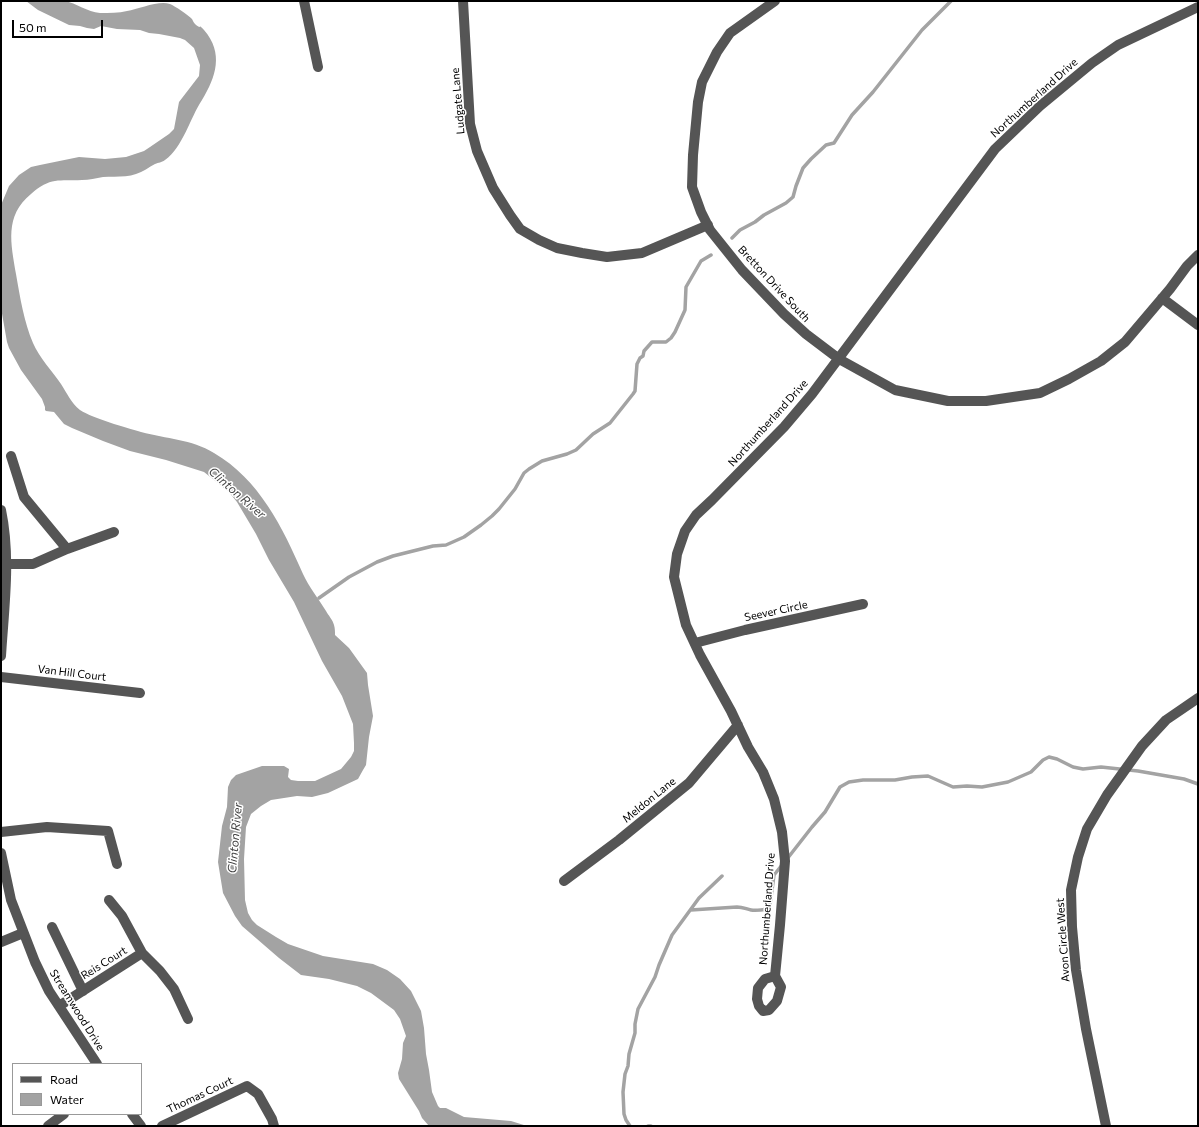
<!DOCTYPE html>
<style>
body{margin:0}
#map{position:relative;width:1199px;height:1127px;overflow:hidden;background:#fff;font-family:Commissioner,sans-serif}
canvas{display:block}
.frame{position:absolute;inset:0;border:2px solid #000;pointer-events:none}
.legend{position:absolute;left:12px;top:1063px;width:130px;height:52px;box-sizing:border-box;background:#fff;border:1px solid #999;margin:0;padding:5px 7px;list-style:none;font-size:12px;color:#000}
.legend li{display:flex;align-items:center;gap:8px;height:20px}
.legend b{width:20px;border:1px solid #999}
.scale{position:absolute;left:12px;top:20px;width:91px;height:18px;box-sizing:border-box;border:2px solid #000;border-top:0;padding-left:5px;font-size:12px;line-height:14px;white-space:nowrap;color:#000;-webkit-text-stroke:3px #fff;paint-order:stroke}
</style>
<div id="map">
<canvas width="1199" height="1127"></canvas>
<div class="frame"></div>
<ul class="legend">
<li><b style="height:5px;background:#555"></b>Road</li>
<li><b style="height:11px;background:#a3a3a3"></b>Water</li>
</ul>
<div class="scale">50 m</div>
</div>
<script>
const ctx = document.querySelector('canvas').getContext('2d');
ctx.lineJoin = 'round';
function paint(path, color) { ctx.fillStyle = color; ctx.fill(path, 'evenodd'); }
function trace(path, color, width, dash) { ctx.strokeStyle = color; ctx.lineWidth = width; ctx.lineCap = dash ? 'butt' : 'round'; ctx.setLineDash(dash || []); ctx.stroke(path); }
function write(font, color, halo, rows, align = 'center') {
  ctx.font = font + ' Commissioner,sans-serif'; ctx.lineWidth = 3; ctx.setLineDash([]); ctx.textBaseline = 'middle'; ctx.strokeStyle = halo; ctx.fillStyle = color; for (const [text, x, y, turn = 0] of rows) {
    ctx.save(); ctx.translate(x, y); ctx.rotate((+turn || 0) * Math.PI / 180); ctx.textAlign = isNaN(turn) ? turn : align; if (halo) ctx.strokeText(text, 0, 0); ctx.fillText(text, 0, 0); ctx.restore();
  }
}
const water = new Path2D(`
 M26,1C37,1 55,0 64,1C77,3 87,12 100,13C109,13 119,13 127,11C139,9 159,0 170,4C175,6 188,15 192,19C193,21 194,23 195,24C203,31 197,22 204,30C224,53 216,77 202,100C190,118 183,147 165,160C161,163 159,162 155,164C149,167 143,172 136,174C126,178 114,176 103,177C96,178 89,180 82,180C59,181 50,177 31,194C4,216 11,244 16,274C20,297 24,322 33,343C39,357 52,371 61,384C67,393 71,403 80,410C94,419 125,427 141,432C167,439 191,439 214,453C259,479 283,528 303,574C309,587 318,598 326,611C328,615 333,620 334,625C335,628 335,632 335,635L349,648L367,673L368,685L373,716L369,737L366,765L363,770L358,779L328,793L312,797L297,796L271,800L261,806L251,814L246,827L244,859L245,900L248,913L252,920L257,925L276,937L288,944L323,956L373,964L387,970L400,979L411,991L421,1011L424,1028L426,1054L429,1070L432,1092L438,1106L440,1108H446L464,1117L511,1121L527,1126H429L422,1118L419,1111L399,1079L398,1073L402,1059L403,1043L406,1036L400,1019L394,1010L371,993L357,986L329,979L301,975L279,958L242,926L235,916L223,893L218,862L222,826L227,807L228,787L231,780L236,775L262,766H284L289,769L288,777L291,780L298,781H315L341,769L351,757L354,751V743L353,724L342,696L322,661L294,602L269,560L256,534L237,502L228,491L204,472L166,460L130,451L103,441L72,428L64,424L54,412L46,411L45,410V407L42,399L21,370L9,348L7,342L1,308V205L9,186L19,175L31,167L40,165L79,157L105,159L126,157L144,151L150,147L169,134L174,129L179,102L199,76L200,65L194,48L185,40L180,38L159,34L149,33L140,30L117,29L101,26L94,29L87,28L80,26L69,25L38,10Z`);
const stream = new Path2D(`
 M732,238L740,230L755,222L764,215L786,203L793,197L796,186L803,168L811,159L826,145L834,143L852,115L873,92L922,30L951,1
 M319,598L349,577L377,562L393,556L433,546L446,545L464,537L481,525L492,516L499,509L515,489L524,473L529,469L542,461L567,454L576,450L593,434L610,423L633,394L635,391L637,364L640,358L643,356L644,351L652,342H666L671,338L675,332L685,310L686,287L701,261L711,255
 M787,859L812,827L825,812L840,787L849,782L863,780H895L912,777L928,776L953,787L967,786L982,787L1008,782L1031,772L1043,760L1049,757L1057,759L1073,767L1083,769L1101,767L1138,771L1184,779L1198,784
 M691,910L737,907C743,907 746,909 751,910C756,911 762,910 768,909L770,905L774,875L782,865
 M630,1126L626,1120L624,1114L623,1092L625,1074L628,1066L629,1054L635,1033V1024L638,1009L655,977L659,965L672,935L699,898L722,876
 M648,1126H651`);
const minor = new Path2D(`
 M304,1L318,67
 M463,1L470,124L477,151L493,188L510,215L520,229L539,240L557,248L582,253L607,257L642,253L708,225
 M775,1L730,33L717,52L702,82L698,102L693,155L692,187L701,212L710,230L742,270L784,314L806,334L839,359L895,390L948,401H986L1040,393L1069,379L1101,361L1125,342L1170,289L1187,266L1198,255
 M1162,298L1198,325
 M11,456L24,497L67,549
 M1,510C11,558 4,607 1,656
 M7,564H33L67,549L114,532
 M695,643L745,630L863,604
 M1,677L140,693
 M1,832L47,827L108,831L117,864
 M1,853L11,900L35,962L49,991L97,1064
 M564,881L619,840L689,783L738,725
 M109,900L122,916L142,953L160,971L174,989L188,1019
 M52,927L83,991
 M1,942L23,933
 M775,976L765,979L758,988L757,999L759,1006L763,1011L769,1010L777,1001L781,987L775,976L780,925L785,861L782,832L774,799L763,772L748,747L731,711L700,655L686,625L674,577L677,554L685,531L696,515L712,500L784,427L812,394L995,149L1040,106L1092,63L1118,45L1198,7
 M59,1006L142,953
 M132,1114L141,1126
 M48,1126L64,1114
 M162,1126L247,1086L258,1094L272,1119L274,1126
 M1106,1126L1086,1029L1076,970L1072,927L1071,890L1078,857L1087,829L1107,795L1142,746L1166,720L1198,698`);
const streetNames = [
 ["Northumberland Drive",1034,98,-42],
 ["Ludgate Lane",458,101,-95],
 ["Bretton Drive South",774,284,47],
 ["Northumberland Drive",768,423,-48],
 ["Seever Circle",776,611,-12],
 ["Van Hill Court",72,673,7],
 ["Meldon Lane",649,800,-39],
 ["Northumberland Drive",767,909,-86],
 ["Avon Circle West",1063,940,-94],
 ["Reis Court",104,963,-32],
 ["Streamwood Drive",77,1010,58],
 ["Thomas Court",200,1095,-25]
];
const waterNames = [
 ["Clinton River",237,493,41],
 ["Clinton River",235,838,-85]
];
paint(water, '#a3a3a3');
trace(stream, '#a3a3a3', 3.5);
trace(minor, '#555', 10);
write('11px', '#000', '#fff', streetNames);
write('italic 12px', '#444', '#fff', waterNames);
</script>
